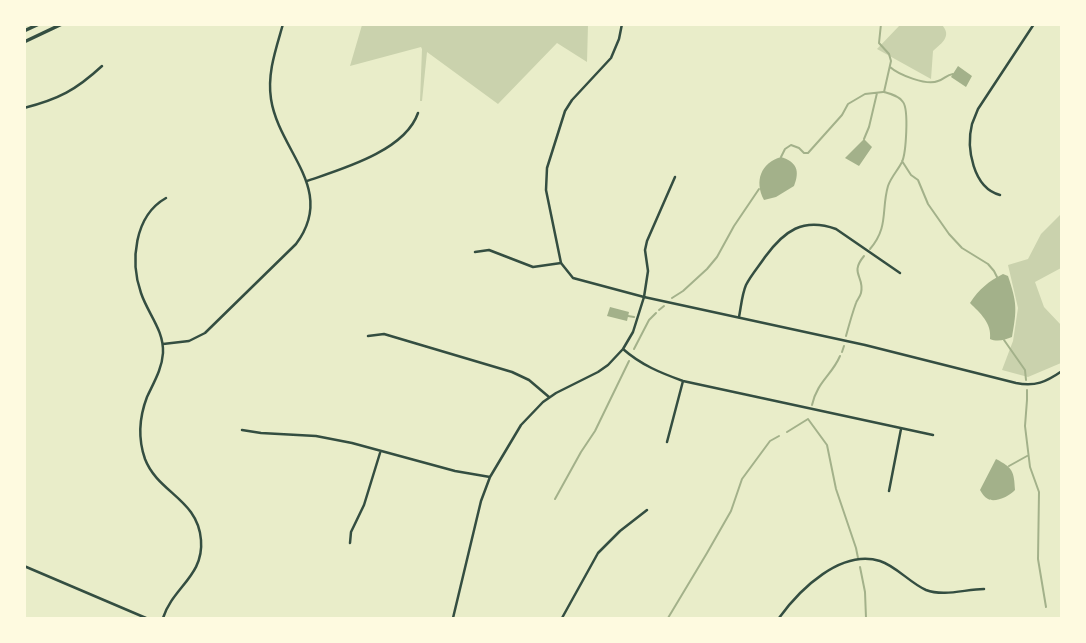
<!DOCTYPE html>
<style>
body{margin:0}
#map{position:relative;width:1086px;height:643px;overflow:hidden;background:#e9edc9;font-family:Karla,sans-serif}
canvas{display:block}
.frame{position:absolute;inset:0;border:26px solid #fefae0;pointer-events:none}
</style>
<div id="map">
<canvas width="1086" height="643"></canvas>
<div class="frame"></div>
</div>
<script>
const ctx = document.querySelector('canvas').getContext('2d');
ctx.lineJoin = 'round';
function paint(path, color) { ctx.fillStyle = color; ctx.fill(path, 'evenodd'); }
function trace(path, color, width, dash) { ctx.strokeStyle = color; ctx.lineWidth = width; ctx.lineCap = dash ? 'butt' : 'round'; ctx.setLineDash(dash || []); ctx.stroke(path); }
const green = new Path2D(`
 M362,25H588L587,62L557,43L498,104L427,52L422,101H420L422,49L421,47L350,66Z
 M900,25H942C952,36 942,43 933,51L931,79L877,49Z
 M1061,214V268L1035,282L1044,307L1061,325V363L1028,377L1002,370L1013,341L1018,308L1008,265L1028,259L1041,234Z`);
const water = new Path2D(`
 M958,66L972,76L966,87L951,77Z
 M864,139L872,147L859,166L845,158Z
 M781,157C797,162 800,171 794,186L776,197L764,200C754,181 761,163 781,157Z
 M1003,274L1008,276C1017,303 1017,309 1012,337C1005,340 997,342 990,339C992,323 980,313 970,303C979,289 989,281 1003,274Z
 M610,307L629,312L627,321L607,316Z
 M996,459C1013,468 1014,471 1015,490C1010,496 995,503 988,499C984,497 982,493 980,490Z`);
const stream = new Path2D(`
 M890,67C899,75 927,86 938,81C945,79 946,75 953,74
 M864,139L869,127L877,93
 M781,157L785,149L791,145L799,148L804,153H808L842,115L848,104L865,94L883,92
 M902,161L911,175L918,180L928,204L949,234L962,248L988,264L994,271L998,279
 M870,249C889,227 881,210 888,186C891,177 898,170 902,162C906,153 909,110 903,102C899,96 891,94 884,92L891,61L889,54L879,43L881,24
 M672,298L683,291L707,269L717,257L734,226L759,189
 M659,310L664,306
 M628,316L634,317
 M846,336C849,325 852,314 856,303C857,300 860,297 861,293C865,276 849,274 864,256
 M1004,340L1025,370L1026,380
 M634,349L649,320L656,313
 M842,352L844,346
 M1027,390V400L1025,426L1030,467L1039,492L1038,559L1046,607
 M812,405C817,382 832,375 840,356
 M808,419L827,445L836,489L856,548L858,558
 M787,432L808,419
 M1009,466L1027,456
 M555,499L581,452L595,431L629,361
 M860,567L865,592L866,618
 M668,618L707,553L731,511L742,479L770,441L779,436`);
const minor = new Path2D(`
 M24,108C59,99 76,90 102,66
 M307,181C342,169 405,151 418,113
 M1000,195C973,188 966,148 972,124C974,119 976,114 978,109L1034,24
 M475,252L489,250L533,267L561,263
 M739,317C741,307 742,294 746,285C751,275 759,266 765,257C784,231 803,217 836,229L900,273
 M368,336L384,334L512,372L529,380L549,397
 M163,344L189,341L205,333L296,244C337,189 279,152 271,99C267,73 276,49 283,24
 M623,349C641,365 661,373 683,381L933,435
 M242,430L261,433L316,436L352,443L455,471L490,477
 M667,442L683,381
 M889,491L901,429
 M350,543L351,532L364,505L380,453
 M163,618C173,587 204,576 201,540C198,499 158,493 145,459C138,439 139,418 147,397C154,382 162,369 163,353C164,330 148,314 141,293C130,262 134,216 166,198
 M453,618L481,501L490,477L521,425L543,402L556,393L598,372L608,365L623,349L633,332L644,297L648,271L645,250L647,241L675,177
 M562,618L598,553L620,531L647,510
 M779,618C800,589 841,549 880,561C896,566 910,583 926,590C944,597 966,589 984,589`);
const tertiary = new Path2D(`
 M622,24L619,39L611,58L572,100L565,111L547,168L546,190L561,263L573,278L644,297L865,345L1016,383C1035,387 1046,382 1062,371
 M24,566L146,618`);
const secondary = new Path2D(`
 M24,31L39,24
 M24,42L62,24`);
paint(green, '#cad2ad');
paint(water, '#a3b18a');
trace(stream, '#a3b18a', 2);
trace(minor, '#344e41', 2.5);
trace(tertiary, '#344e41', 2.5);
trace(secondary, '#344e41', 3.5);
</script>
